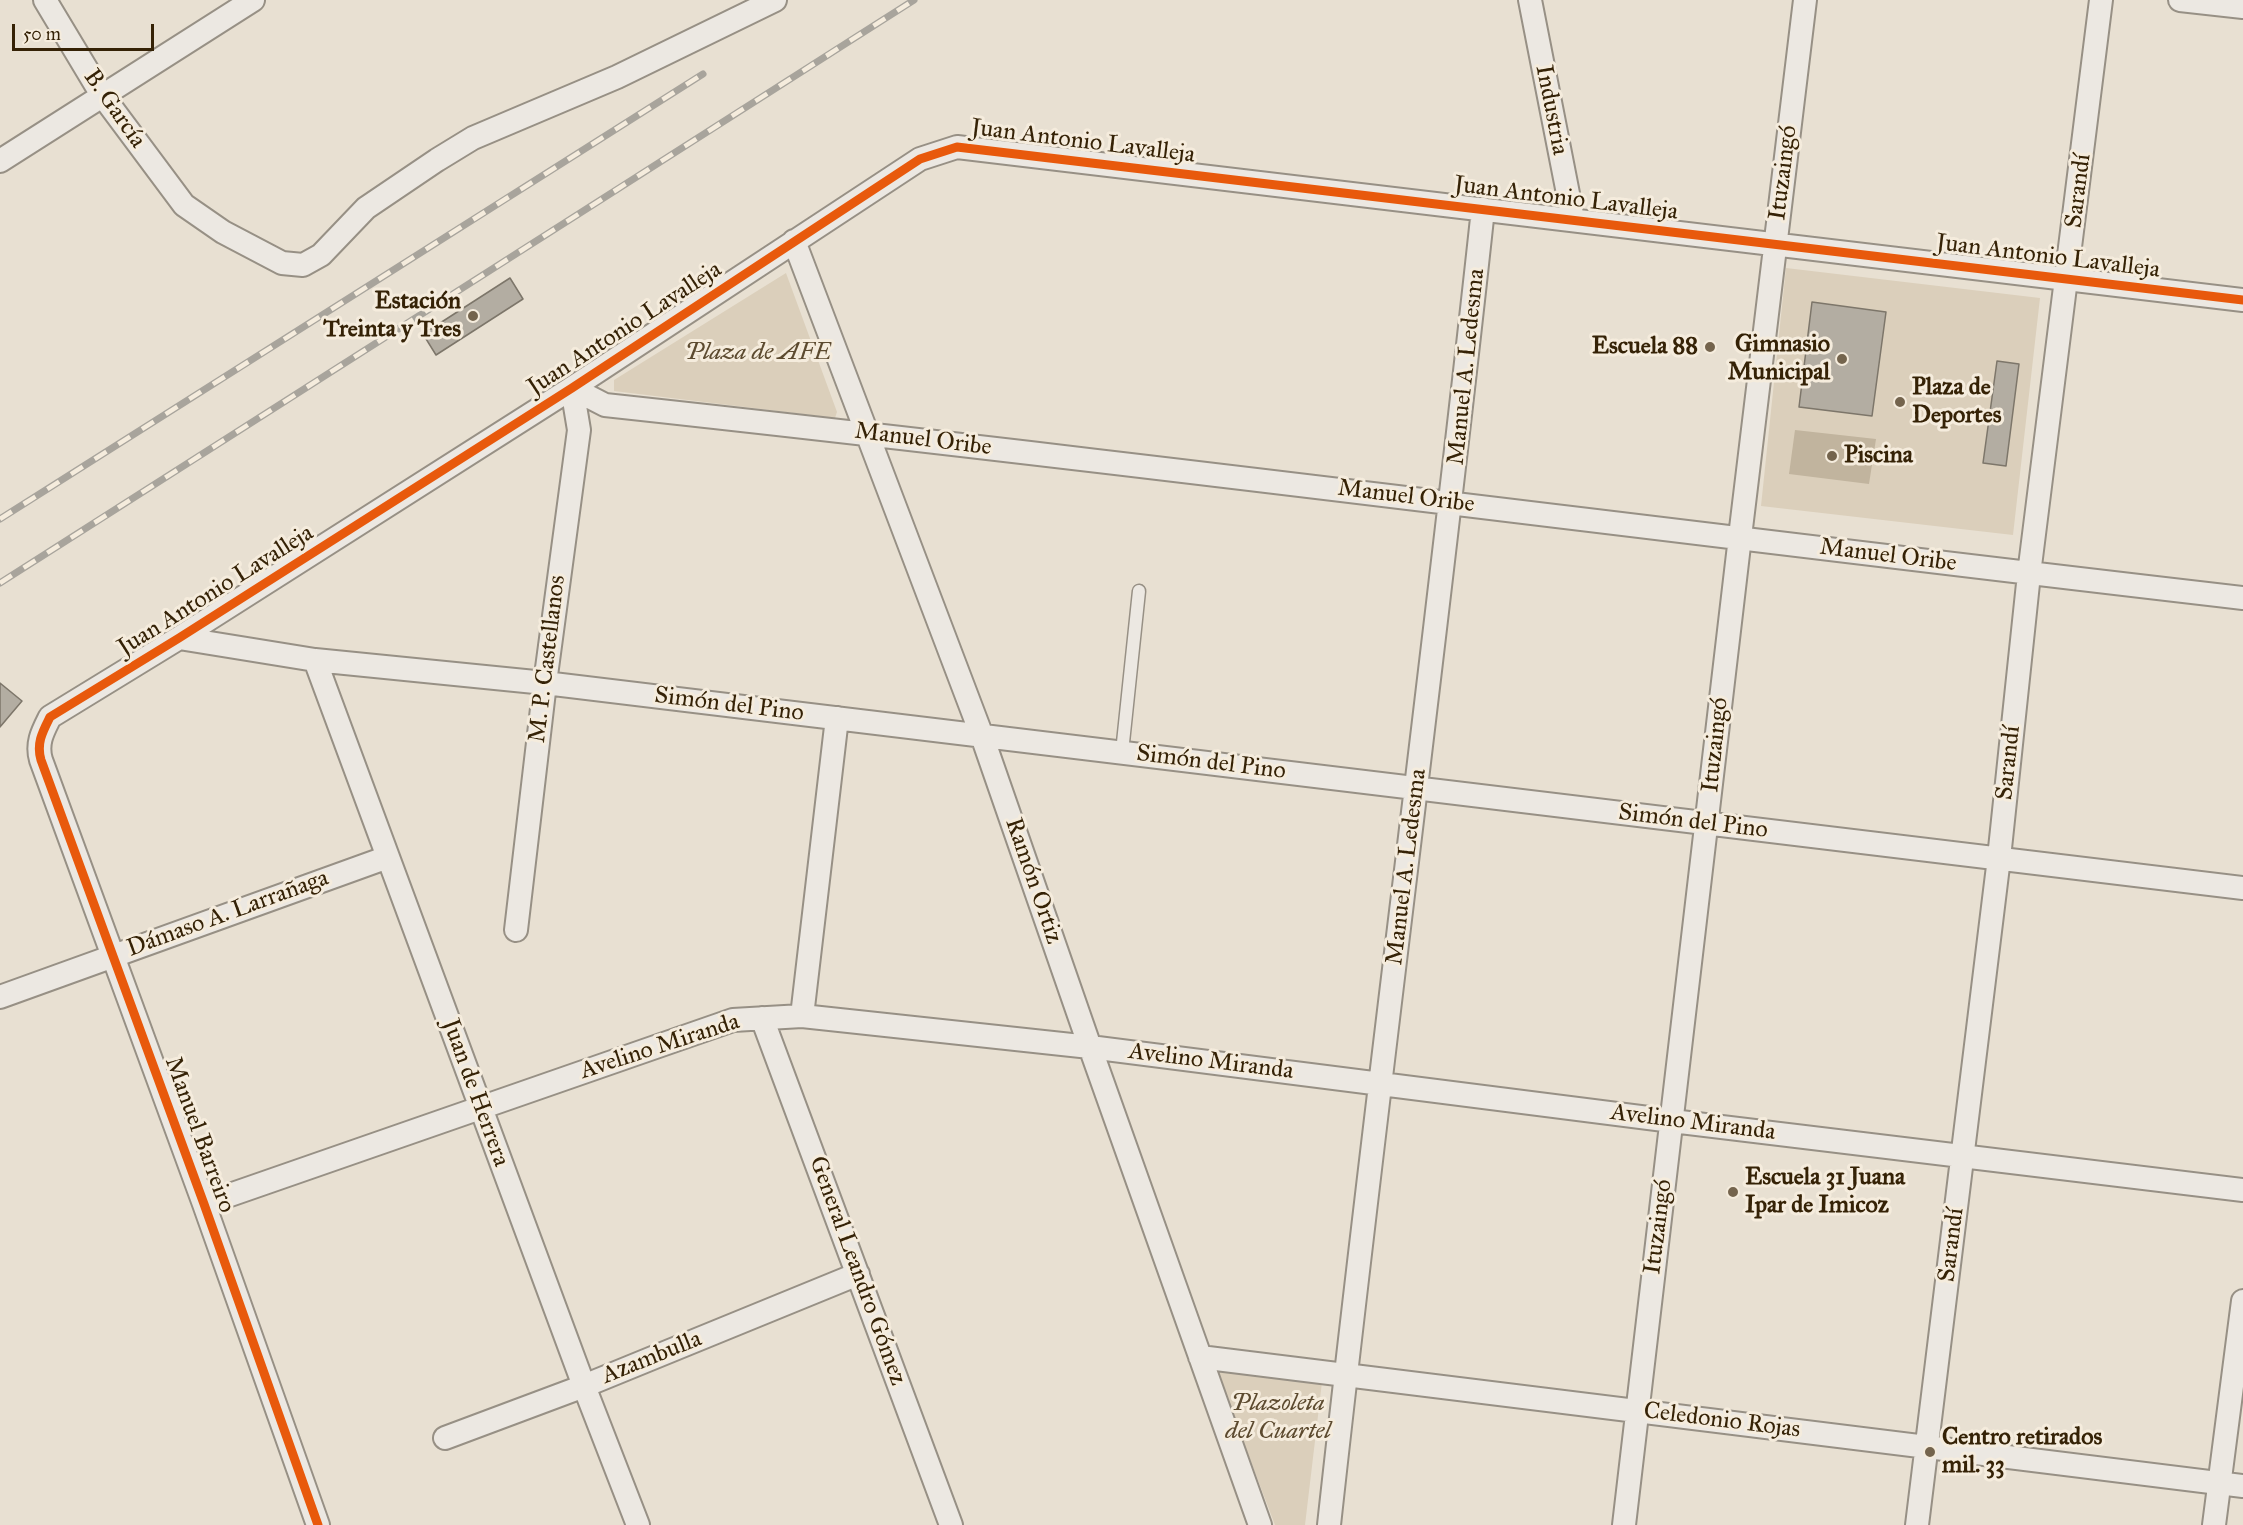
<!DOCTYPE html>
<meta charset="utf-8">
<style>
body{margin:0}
#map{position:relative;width:2243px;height:1525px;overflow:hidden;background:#e8e0d2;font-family:"IM FELL Great Primer",serif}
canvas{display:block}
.scale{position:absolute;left:12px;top:24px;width:142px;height:27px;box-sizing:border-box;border:3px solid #352206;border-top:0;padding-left:8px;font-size:18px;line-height:21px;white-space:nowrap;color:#352206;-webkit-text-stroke:4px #f5ecdd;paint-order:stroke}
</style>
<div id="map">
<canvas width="2243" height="1525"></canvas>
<div class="scale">50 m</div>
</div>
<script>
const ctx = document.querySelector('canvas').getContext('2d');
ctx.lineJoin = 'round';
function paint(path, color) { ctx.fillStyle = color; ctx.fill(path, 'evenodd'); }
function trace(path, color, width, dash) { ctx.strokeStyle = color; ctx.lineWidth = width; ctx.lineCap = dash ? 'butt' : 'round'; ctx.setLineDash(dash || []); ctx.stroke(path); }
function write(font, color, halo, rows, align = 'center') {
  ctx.font = font + ' "IM FELL Great Primer",serif'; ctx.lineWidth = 6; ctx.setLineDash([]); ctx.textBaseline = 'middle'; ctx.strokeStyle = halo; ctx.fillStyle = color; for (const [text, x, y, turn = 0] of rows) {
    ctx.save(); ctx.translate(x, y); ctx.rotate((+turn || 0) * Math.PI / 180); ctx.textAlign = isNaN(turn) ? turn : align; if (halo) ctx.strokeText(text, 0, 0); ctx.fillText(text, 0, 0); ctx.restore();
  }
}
const green = new Path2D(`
 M1786,268L2040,298L2013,535L1761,506Z
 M786,273L837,412L835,418L614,391V380Z
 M1216,1370L1322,1382L1305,1525H1275Z`);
const water = new Path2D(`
 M1795,430L1876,439L1869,484L1789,474Z`);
const building = new Path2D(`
 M510,278L523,299L436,355L423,334Z
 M1812,302L1886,312L1872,416L1799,407Z
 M1997,361L2019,364L2006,466L1983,463Z
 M0,683L22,701L0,727Z`);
const lane = new Path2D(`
 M1122,752L1139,591`);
const street = new Path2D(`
 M45,0L102,95L184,205L223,232L282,263L303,265L321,255L366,208L437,160L473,138L617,77L775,0
 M1530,0L1573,219
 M2180,0L2243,7
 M0,161L253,0
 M794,241L982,736L1090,1047L1260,1525
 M572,388L605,405C1151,464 1697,535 2243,598
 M179,638L315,660L545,683L2243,888
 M315,660L584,1386L638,1525
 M516,930L545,683L579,430L572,388
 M0,997L388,857
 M802,1016L837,718
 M762,1018L951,1525
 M204,1204L733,1020L802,1016L1090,1047L1672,1121L2243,1190
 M1200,1357L2243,1486
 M445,1438L584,1386L858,1274
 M318,1525L204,1204L41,760C36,743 43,731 50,717L179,638L572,388L920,159L957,147L2243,300
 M1329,1525C1377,1086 1436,648 1483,209
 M1624,1525C1684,1017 1742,508 1805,0
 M1917,1525L1999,858L2029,574L2101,0
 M2214,1525L2243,1301`);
const rail = new Path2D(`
 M0,519L703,74
 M0,583L914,0`);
const cycleway = new Path2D(`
 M318,1525L204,1204L41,760C36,743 43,731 50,717L179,638L572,388L920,159L957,147L2243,300`);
const markers = [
 [473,316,6,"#74644d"],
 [1710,347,6,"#74644d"],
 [1842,359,6,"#74644d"],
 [1900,402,6,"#74644d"],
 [1832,456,6,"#74644d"],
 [1733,1192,6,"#74644d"],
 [1930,1452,6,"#74644d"]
];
const streetNames = [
 ["B. García",114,109,55],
 ["Industria",1551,110,79],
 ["Juan Antonio Lavalleja",1083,142,7],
 ["Ituzaingó",1784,173,-83],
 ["Sarandí",2079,191,-83],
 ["Juan Antonio Lavalleja",1566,199,7],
 ["Juan Antonio Lavalleja",2048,257,7],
 ["Juan Antonio Lavalleja",625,329,-33],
 ["Manuel A. Ledesma",1467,367,-84],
 ["Manuel Oribe",923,440,7],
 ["Manuel Oribe",1406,497,7],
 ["Manuel Oribe",1888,556,7],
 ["Juan Antonio Lavalleja",216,591,-32],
 ["M. P. Castellanos",548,659,-83],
 ["Simón del Pino",729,705,7],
 ["Ituzaingó",1716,745,-84],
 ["Simón del Pino",1211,763,7],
 ["Sarandí",2009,763,-84],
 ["Simón del Pino",1693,822,7],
 ["Manuel A. Ledesma",1407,867,-83],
 ["Ramón Ortiz",1033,881,71],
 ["Dámaso A. Larrañaga",228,914,-20],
 ["Avelino Miranda",660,1047,-18],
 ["Avelino Miranda",1211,1062,7],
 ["Juan de Herrera",475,1093,70],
 ["Avelino Miranda",1693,1123,7],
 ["Manuel Barreiro",199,1135,70],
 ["Ituzaingó",1659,1227,-83],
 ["Sarandí",1952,1245,-83],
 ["General Leandro Gómez",857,1271,70],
 ["Azambulla",652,1358,-22],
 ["Celedonio Rojas",1722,1421,7]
];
const poiNames = [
 ["Estación",461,302,"right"],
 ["Treinta y Tres",461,330,"right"],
 ["Gimnasio",1830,345,"right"],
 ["Municipal",1830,373,"right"],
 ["Escuela 88",1698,347,"right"],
 ["Plaza de",1912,388],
 ["Deportes",1912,416],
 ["Piscina",1844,456],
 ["Escuela 31 Juana",1745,1178],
 ["Ipar de Imicoz",1745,1206],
 ["Centro retirados",1942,1438],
 ["mil. 33",1942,1466]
];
const parkNames = [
 ["Plaza de AFE",758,353],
 ["Plazoleta",1278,1404],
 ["del Cuartel",1278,1432]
];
paint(green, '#dbcfbb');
paint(water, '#c1b49e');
paint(building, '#b3ada2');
trace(building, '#7d766a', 1.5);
trace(lane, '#979085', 15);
trace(street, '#979085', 26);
trace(lane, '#ece8e2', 12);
trace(street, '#ece8e2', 22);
trace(rail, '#a8a49c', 7);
trace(rail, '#f5ecdd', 4.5, [14]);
trace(cycleway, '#e8590c', 9);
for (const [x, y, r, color] of markers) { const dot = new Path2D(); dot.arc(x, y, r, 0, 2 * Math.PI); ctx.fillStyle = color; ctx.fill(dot); trace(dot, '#f5ecdd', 2); }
write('24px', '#352206', '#f5ecdd', streetNames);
write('bold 24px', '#352206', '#f5ecdd', poiNames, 'left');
write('italic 24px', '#5c4a2f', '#f5ecdd', parkNames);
</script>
